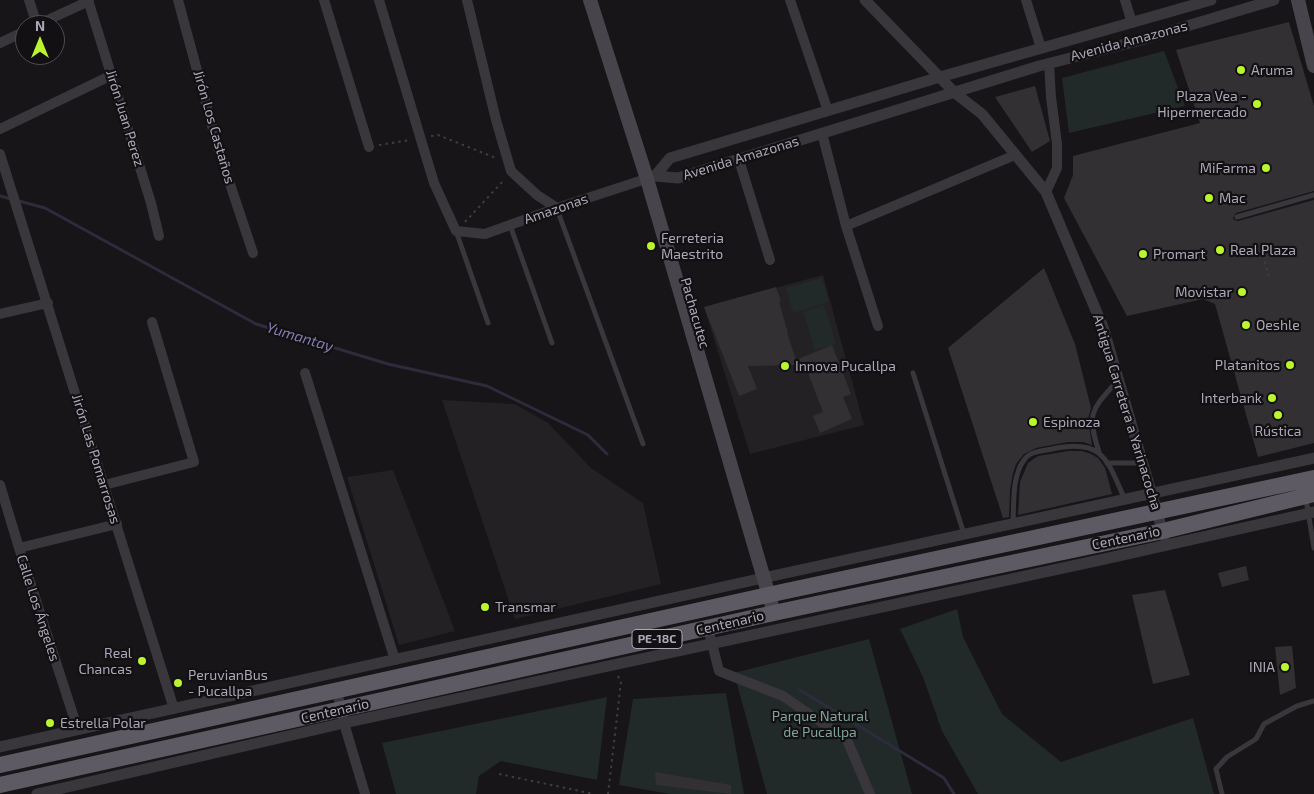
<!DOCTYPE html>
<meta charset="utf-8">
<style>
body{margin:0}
#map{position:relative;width:1314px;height:794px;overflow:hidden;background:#171517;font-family:"Exo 2",sans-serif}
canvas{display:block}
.north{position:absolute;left:15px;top:15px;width:50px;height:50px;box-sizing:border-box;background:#121012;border:1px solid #504c54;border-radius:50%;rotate:0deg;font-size:14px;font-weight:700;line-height:20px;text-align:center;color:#ada7b8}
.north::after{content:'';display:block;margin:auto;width:18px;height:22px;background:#baf530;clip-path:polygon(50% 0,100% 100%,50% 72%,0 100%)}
</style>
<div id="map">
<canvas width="1314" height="794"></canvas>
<div class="north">N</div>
</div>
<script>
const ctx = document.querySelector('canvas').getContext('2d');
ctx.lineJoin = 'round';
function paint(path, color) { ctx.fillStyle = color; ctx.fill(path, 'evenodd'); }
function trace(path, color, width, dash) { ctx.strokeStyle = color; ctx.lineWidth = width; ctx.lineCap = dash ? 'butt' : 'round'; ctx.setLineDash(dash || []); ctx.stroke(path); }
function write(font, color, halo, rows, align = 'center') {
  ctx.font = font + ' "Exo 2",sans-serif'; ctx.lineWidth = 4.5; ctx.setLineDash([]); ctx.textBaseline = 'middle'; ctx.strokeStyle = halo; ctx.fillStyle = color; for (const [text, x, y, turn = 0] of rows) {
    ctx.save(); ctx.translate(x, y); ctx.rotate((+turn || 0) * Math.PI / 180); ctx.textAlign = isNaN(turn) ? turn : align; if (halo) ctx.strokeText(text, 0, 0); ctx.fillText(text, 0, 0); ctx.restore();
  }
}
const built = new Path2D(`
 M823,275L864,425L750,454L704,307Z
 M442,400L515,404L548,423L591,468L643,503L661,584L515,619Z
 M393,470L455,631L399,645L347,477Z`);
const green = new Path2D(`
 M1164,51L1185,106L1069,133L1062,78Z
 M822,278L829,302L793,313L786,288Z
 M824,305L836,344L815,350L803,312Z
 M957,609L963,637L1002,714L1061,762L1193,718L1214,794H978L942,731L923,677L900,629Z
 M869,639L912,794H767L734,673Z
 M726,693L744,794H670L619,785L633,699Z
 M607,697L597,780L501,761L479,776L476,794H396L382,743Z`);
const stream = new Path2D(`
 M0,196L45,208L256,324L388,364L487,386L588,435L607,454
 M800,690L944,778L954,794`);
const building = new Path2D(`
 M1289,22L1314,106V191L1236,213L1233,218L1234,220L1238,221L1314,200V443L1258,457L1215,304L1203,299L1127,316L1064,198L1073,175V156L1200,123L1176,50Z
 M1035,86L1050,141L1032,152L995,97Z
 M1044,268L1075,344L1091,408L1088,419L1092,445L1083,442H1068L1036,448L1024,454L1016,464L1013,473L1010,490L1009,517L1003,518L948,348Z
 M776,287L781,301L779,302L788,333H787L796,360L832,345L851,394L843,397L852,419L820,433L813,416L823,412L805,365L748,366L757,389L739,396L704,307Z
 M1069,451H1082L1091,454L1098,458L1105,468L1112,494L1018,515L1020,482L1028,463L1038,456Z
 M1246,566L1249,580L1222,587L1218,573Z
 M1165,590L1190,675L1153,684L1132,595Z
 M1292,646L1296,688L1280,695L1275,647Z
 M655,772L731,785V794L656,785Z`);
const path = new Path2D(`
 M431,136L438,135L496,158
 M379,145L411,140
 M465,222L504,180
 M1261,249L1269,276
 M499,774L594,794
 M608,794L621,682L618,676`);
const service = new Path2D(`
 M557,209L643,444
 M1237,217L1314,195
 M510,225L552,343
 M456,231L488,323
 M913,373L964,534
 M1099,452C1086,411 1092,410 1118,380
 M1107,463H1142
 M1306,499L1314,548
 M1013,523C1014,503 1012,476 1024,460C1030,451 1042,451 1052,449C1103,438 1107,459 1125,500
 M1222,794L1216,769L1227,757L1256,739L1264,724L1297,706L1314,701`);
const minor = new Path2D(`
 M29,0L37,25
 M88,0L151,203L159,236
 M178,0L218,148L253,253
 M324,0L369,147
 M379,0L434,183L456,231L485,234L557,208L652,177
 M467,0L496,120L511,171L537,195L557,208
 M790,0L828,111
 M1026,0L1041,48
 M1125,0L1132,23
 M37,25L89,1
 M0,43L25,31
 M0,129L112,75
 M822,133L846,226L878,326
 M0,154L174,709
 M739,160L770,260
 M1046,192L1057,168V144L1051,97L1049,63
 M846,226L1015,155
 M0,314L48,303
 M305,373L395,660
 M0,485L19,548L78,730
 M104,485L194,462L152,322
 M19,548L117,524
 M708,628L719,671L783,696L847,740L870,794
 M337,691L344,723L365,794`);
const tertiary = new Path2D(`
 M865,0L955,93L982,114L1046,192L1103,327L1164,536
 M655,176L678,178L1039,66L1137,41L1274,0
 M655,176L670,158L940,77L1211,0
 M0,747L763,578L1314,458
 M37,794L344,723L1100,560L1314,512`);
const secondary = new Path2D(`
 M590,0L647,179L774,613
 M1298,0L1314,66`);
const trunk = new Path2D(`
 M0,765L777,593L1314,478
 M0,785L783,611L1163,531L1314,494`);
const markers = [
 [1241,70,5,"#baf530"],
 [1257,104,5,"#baf530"],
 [1266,168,5,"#baf530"],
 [1209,198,5,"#baf530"],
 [651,246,5,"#baf530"],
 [1220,250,5,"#baf530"],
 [1143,254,5,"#baf530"],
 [1242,292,5,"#baf530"],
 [1246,325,5,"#baf530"],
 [1290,365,5,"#baf530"],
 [785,366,5,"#baf530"],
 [1272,398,5,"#baf530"],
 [1278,415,5,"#baf530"],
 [1033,422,5,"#baf530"],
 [485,607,5,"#baf530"],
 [142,661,5,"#baf530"],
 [1285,667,5,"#baf530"],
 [178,683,5,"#baf530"],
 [50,723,5,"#baf530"]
];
const shields = [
 [657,639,50]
];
const shieldNames = [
 ["PE-18C",657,639]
];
const streetNames = [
 ["Avenida Amazonas",1129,41,-15],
 ["Jirón Juan Perez",125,118,73],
 ["Jirón Los Castaños",214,127,74],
 ["Avenida Amazonas",741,158,-17],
 ["Amazonas",556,209,-19],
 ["Pachacutec",695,313,74],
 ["Antigua Carretera a Yarinacocha",1127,412,73],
 ["Jirón Las Pomarrosas",96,459,73],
 ["Centenario",1126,538,-12],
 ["Calle Los Ángeles",38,608,72],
 ["Centenario",730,623,-13],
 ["Centenario",335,711,-13]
];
const poiNames = [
 ["Aruma",1251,70],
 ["Plaza Vea -",1247,96,"right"],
 ["Hipermercado",1247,112,"right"],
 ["MiFarma",1256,168,"right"],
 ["Mac",1219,198],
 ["Ferreteria",661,238],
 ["Maestrito",661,254],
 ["Real Plaza",1230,250],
 ["Promart",1153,254],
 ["Movistar",1232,292,"right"],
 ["Oeshle",1256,325],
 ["Platanitos",1280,365,"right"],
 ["Innova Pucallpa",795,366],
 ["Interbank",1262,398,"right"],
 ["Espinoza",1043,422],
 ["Rústica",1278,431,"center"],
 ["Transmar",495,607],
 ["Real",132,653,"right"],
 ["Chancas",132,669,"right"],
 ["INIA",1275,667,"right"],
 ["PeruvianBus",188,675],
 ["- Pucallpa",188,691],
 ["Estrella Polar",60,723]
];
const parkNames = [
 ["Parque Natural",820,716],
 ["de Pucallpa",820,732]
];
const waterNames = [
 ["Yumantay",300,337,17]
];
paint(built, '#232124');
paint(green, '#212a28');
trace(stream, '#2d2b3c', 3);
paint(building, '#323033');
trace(path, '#3f3c43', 2, [2.5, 4]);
trace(service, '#39363c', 5);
trace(minor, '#39363c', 10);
trace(tertiary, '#39363c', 11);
trace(secondary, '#48444c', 14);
trace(trunk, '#5e5a64', 16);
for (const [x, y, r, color] of markers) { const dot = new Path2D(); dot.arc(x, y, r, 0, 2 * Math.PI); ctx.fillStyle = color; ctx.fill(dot); trace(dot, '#121012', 2); }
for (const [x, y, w] of shields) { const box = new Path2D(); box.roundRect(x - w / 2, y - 9.5, w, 19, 4); ctx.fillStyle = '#121012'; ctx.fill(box); trace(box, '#ada7b8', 1); }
write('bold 12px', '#ada7b8', null, shieldNames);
write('14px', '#ada7b8', '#121012', streetNames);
write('14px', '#ada7b8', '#121012', poiNames, 'left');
write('14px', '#7ea398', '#121012', parkNames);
write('italic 15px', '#837eb3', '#121012', waterNames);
</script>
